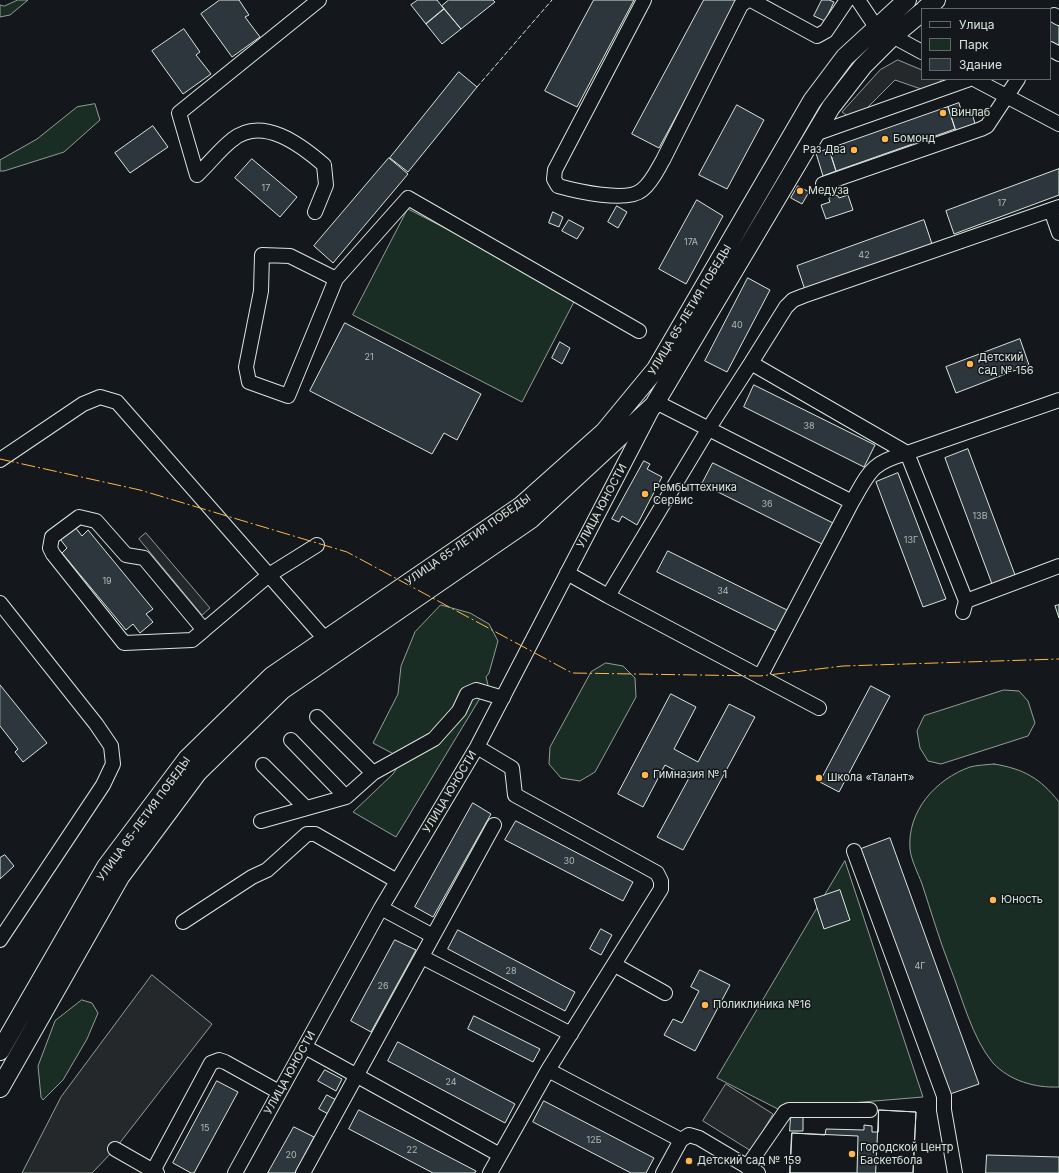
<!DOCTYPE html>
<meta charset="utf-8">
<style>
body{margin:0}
#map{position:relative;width:1059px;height:1173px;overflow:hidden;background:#14181c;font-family:Inter,sans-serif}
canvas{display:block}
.legend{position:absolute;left:921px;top:8px;width:130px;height:72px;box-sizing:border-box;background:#14181c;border:1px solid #626a69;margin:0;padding:5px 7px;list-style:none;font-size:12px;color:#d8e6dc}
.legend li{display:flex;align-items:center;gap:8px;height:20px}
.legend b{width:20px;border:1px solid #626a69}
</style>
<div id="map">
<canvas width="1059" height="1173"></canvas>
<ul class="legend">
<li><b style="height:5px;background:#14181c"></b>Улица</li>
<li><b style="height:11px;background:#1a2d24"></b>Парк</li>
<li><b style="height:11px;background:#2c363c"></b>Здание</li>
</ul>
</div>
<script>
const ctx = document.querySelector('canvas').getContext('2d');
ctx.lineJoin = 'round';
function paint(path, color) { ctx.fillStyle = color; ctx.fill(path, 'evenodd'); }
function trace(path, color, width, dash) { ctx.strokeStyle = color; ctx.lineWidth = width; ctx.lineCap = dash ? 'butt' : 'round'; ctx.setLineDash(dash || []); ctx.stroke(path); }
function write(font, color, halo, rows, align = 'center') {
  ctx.font = font + ' Inter,sans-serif'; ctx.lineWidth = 3; ctx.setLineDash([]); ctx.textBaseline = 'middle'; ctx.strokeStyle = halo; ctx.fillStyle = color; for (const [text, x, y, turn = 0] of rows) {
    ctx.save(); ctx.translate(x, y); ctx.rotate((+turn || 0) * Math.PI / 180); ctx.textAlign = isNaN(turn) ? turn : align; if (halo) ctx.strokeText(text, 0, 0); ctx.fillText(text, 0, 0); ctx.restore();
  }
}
const green = new Path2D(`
 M18,0H28L10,15L0,17V5L4,6Z
 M95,104L100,120L64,152L4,171H0V160L37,139L77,107Z
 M408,209L577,296L522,402L353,315Z
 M441,605L470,613L489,624L498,641L489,673L486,677L488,685L396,837L353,812L393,774L403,759L373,743L398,694L401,666L415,632Z
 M606,663L623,666L635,678L636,697L595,772L580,781L561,778L549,764L550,747L591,672Z
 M1004,690L1019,691L1028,701L1035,723L1028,736L941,764L928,761L920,748L917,731L924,716Z
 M994,764C1024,769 1040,778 1059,802V1087C1035,1088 1010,1081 993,1063C972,1038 962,997 950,967C939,939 931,911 922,884C918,873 911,860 910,849C907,811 936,779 970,767C977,765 986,765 994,764Z
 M845,861L923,1097L778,1109L717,1078Z
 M82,1000L92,1003L98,1013L87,1039L63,1080L43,1100L41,1097L38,1066L55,1021Z`);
const parking = new Path2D(`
 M898,60L922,70V79H942L937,86L924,90L895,80L863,112L849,117L842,112L880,70Z
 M146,533L210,608L202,615L139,539Z
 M152,975L212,1024L115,1149L92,1173H22L61,1097Z
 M726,1084L773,1114L751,1151L703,1121Z`);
const building = new Path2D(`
 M220,0H239L249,15L245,17L260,37L232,57L201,14Z
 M418,0H437L444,9L426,24L411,5Z
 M449,0H493L495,2L461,29L442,6Z
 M594,0H634L577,107L545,91Z
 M704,0H735L738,2L659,148L632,134Z
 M822,0H829L834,2L825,21L814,16Z
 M444,9L461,29L442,44L426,24Z
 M1050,21L1059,26V46L1050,41Z
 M184,29L200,52L196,55L211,74L183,94L152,51Z
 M459,72L477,87L408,172L390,158Z
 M959,103L962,113L971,110L976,127L957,134L948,107Z
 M737,105L764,120L727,189L699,175Z
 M948,107L955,129L836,171L829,149Z
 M153,126L168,147L130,173L115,153Z
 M829,149L836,171L823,176L816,153Z
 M389,158L408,174L333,263L314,246Z
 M252,159L297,197L280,217L235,178Z
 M1059,169V195L954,234L946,211Z
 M798,186L809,192L802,204L791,198Z
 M833,194L838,196L839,198L848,195L853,210L826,219L821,205L830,202L829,199Z
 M697,200L723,216L686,284L659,269Z
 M617,206L627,212L618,228L608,222Z
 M553,212L563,217L559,227L549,223Z
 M569,220L584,228L577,239L562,231Z
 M924,220L932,244L805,290L797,266Z
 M748,278L770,290L727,372L705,361Z
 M345,323L481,394L457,440L444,433L432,454L310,391Z
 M1020,339L1029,365L956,393L946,367Z
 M560,342L570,348L562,364L552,358Z
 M754,385L875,445L864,467L744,407Z
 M968,449L1015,575L992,584L945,458Z
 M644,461L650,464L647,469L662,477L637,525L622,516L619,522L612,519Z
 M713,463L833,523L822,544L702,484Z
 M898,473L946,599L923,607L876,482Z
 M75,527L82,536L88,530L153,609L146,614L153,622L140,633L133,624L126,630L62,553L67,548L60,539Z
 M668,551L789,611L778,632L657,572Z
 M1059,605V618L1055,606Z
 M0,685L47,743L23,762L15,752L18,749L0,726Z
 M871,686L890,696L839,792L820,782Z
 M671,694L696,707L674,749L698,762L729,704L755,717L683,850L657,837L689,778L665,765L643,807L618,794Z
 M473,803L491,814L433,917L415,907Z
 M516,821L633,882L623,901L505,840Z
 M890,838L979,1084L950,1094L861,849Z
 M5,855L14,866L0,879V858Z
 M840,890L850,920L824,929L814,899Z
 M601,929L612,935L601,955L590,949Z
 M458,930L575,992L565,1011L448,949Z
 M395,940L416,950L371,1032L351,1021Z
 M700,970L730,985L695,1051L664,1035L673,1019L682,1023L699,991L691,987Z
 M474,1016L540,1049L533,1062L468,1029Z
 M398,1042L515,1104L505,1123L388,1061Z
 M325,1070L342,1079L336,1091L318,1081Z
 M217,1081L238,1092L194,1173H191L173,1163Z
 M327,1095L338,1101L330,1115L319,1109Z
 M544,1101L654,1158L646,1173H631L533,1122Z
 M359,1110L476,1171L475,1173H433L349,1129Z
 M879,1110L916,1112L913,1173H876Z
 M879,1110L916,1112L913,1173H790L792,1133L825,1135L826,1129L864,1130V1125L872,1126V1132H878Z
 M791,1116H803V1131H790Z
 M294,1127L314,1137L295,1173H268Z
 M792,1133L858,1136L857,1173H790Z
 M987,1155L1059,1157V1173H986Z`);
const minor = new Path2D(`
 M644,0L555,170L554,179L558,186C576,191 627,203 642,190C652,182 657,170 663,160L741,5L748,0
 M751,0L817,36L826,31L847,0
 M858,0L876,27L922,52
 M1054,15L1059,18
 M1050,49L1059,54
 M974,79L1059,124
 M815,134L970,79
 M823,184L981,129L987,126L1018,79
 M1051,210L1059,233
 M315,212L326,185L324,165C301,145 262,115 232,140C219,150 209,164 197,175L179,113L319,0
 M336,279L288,396L249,382L246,367L261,291L262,255L290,256L336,279L408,198L639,331
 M656,402L852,502C870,471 871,463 907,453L751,363L786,307L793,300L803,296L1059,207
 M0,460L83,404L100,397L117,402L325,639
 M567,573L608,596L819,708
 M608,596L709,428L751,363
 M966,601L907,453L1059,400
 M0,603L96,724L111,746L113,764L103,785L0,940
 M963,612L966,601L1059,566
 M204,630L192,640L124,643L53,554L50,548L52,537L79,517L96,521L126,555L144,558L204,630L269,575L317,545
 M760,677L852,502
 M317,717L373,773L434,739L459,711L467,694L476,690L503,698
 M291,740L346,797L373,773
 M477,747L512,768L515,795L657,873L661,881V889L548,1070L490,1173
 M263,765L306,808
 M261,821L346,797
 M854,851L944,1096V1110L955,1173
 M381,908L433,936
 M183,922L252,877L267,870L307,834H315L397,881
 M422,957L571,1034
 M615,965L665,993
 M305,1047L500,1155
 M548,1070L681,1140
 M115,1149L157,1173
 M747,1167L785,1112L789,1110H870
 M150,1173L153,1171L211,1063L219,1060L225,1062L279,1092
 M235,1173L381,908L477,747L652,410
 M303,1173L494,825
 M663,1173L681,1140L689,1135L699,1138L758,1173`);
const major = new Path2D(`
 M925,9L936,0
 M0,1051L106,867L187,759L272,676L521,506L604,432L656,369L812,101L845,57L907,0
 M0,1088L120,877L198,772L282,690L531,519L654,405L831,107L863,66L893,36L922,12`);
const fence = new Path2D(`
 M477,87L552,0`);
const power = new Path2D(`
 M0,459L140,490L347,552L572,673L760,676L843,666L1059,659`);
const markers = [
 [943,113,4,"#ffb74d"],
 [885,139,4,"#ffb74d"],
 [854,150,4,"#ffb74d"],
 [800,191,4,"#ffb74d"],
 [970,364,4,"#ffb74d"],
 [645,494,4,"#ffb74d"],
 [645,775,4,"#ffb74d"],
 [819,778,4,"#ffb74d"],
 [993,900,4,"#ffb74d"],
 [705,1005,4,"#ffb74d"],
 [852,1154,4,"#ffb74d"],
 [689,1161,4,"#ffb74d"]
];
const numberNames = [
 ["17",266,188],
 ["17",1002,203],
 ["17А",691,242],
 ["42",864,255],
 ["40",737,325],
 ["21",369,357],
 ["38",809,426],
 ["36",767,504],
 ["13В",980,516],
 ["13Г",911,540],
 ["19",107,581],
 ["34",723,591],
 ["30",569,861],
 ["4Г",920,966],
 ["28",511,971],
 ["26",383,986],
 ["24",451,1082],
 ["15",205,1128],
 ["12Б",594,1140],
 ["22",412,1150],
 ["20",291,1155]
];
const poiNames = [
 ["Винлаб",951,113],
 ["Бомонд",893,139],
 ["Раз Два",846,150,"right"],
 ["Медуза",808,191],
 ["Детский",978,358],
 ["сад № 156",978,371],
 ["Рембыттехника",653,488],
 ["Сервис",653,501],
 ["Гимназия № 1",653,775],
 ["Школа «Талант»",827,778],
 ["Юность",1001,900],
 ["Поликлиника №16",713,1005],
 ["Городской Центр",860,1148],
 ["Баскетбола",860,1161],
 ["Детский сад № 159",697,1161]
];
const streetNames = [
 ["УЛИЦА 65-ЛЕТИЯ ПОБЕДЫ",690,310,-59],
 ["УЛИЦА ЮНОСТИ",602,506,-62],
 ["УЛИЦА 65-ЛЕТИЯ ПОБЕДЫ",468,540,-35],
 ["УЛИЦА ЮНОСТИ",450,792,-59],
 ["УЛИЦА 65-ЛЕТИЯ ПОБЕДЫ",144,819,-54],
 ["УЛИЦА ЮНОСТИ",290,1073,-61]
];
paint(green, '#1a2d24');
trace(green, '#939e99', 1);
paint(parking, '#24282b');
trace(parking, '#939e99', 1);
paint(building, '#2c363c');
trace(building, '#d8e6dc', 1);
trace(minor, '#d8e6dc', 16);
trace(major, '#d8e6dc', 20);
trace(minor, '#14181c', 14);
trace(major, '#14181c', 18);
trace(fence, '#d8e6dc', 1, [5, 2]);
trace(power, '#ffb74d', 1, [14, 3, 2, 3]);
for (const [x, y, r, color] of markers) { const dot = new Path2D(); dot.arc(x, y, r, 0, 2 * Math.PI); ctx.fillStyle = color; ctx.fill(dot); trace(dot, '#14181c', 1.5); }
write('9px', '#adbab4', null, numberNames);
write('11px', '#d8e6dc', '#14181c', poiNames, 'left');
write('11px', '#d8e6dc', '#14181c', streetNames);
</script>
